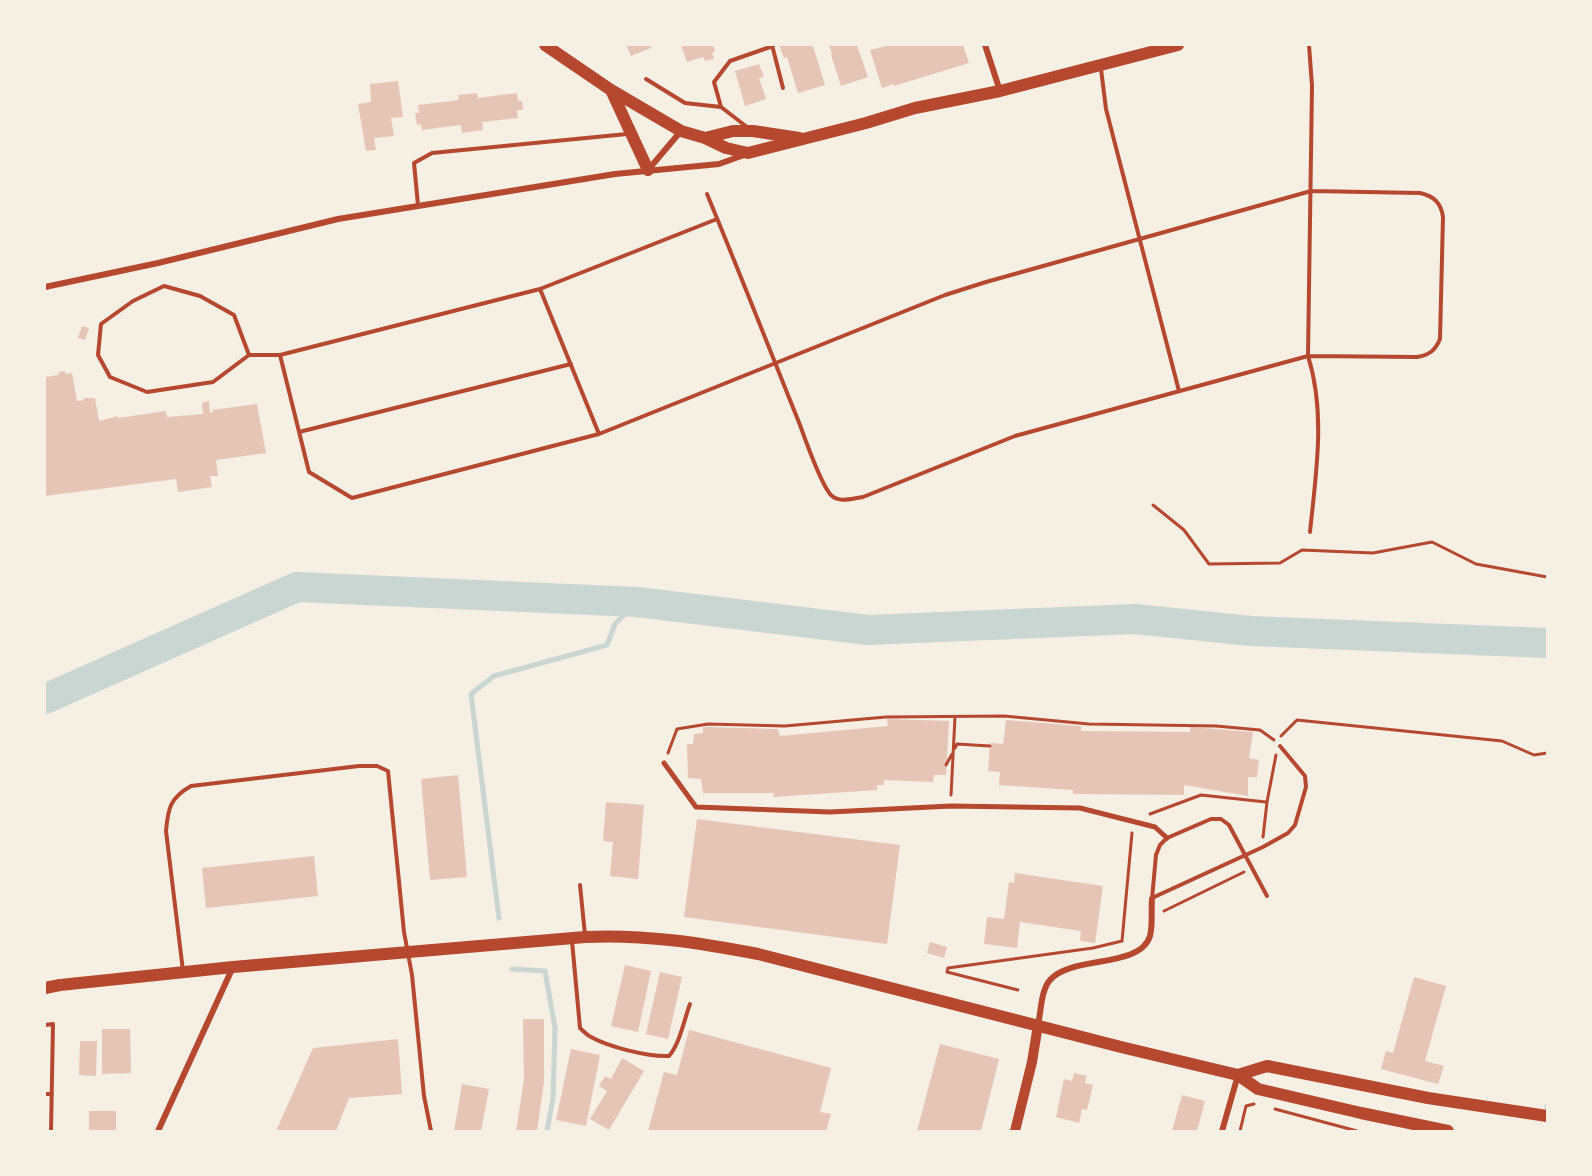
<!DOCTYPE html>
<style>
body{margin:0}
#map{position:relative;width:1592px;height:1176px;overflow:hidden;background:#f6efe4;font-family:"Golos Text",sans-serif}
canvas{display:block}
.frame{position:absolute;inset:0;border:46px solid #f6efe4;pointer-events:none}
</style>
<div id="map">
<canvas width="1592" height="1176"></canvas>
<div class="frame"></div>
</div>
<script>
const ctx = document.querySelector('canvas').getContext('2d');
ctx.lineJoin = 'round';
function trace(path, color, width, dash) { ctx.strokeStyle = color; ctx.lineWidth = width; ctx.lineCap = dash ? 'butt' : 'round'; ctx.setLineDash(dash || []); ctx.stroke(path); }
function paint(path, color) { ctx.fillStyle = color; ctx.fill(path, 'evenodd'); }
const stream = new Path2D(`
 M499,918L471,694L494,676L607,645L615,624L637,602
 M512,969L545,971L555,1028L553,1098L547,1131
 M1547,1108V1106`);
const river = new Path2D(`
 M45,699L297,587L637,602L868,630L1135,619L1251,631L1547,643`);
const building = new Path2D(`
 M626,45H650L651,48L631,56Z
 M681,45H713L715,52L712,53L714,59L705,61L703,57L687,62Z
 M779,45L813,46L825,85L798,93L787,57L784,58Z
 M829,45H857L868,77L841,86L831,55L832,54Z
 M890,45H963L969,63L894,86V84L882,88L870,50Z
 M759,64L764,77L759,78L766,99L745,106L735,71Z
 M398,81L403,117L391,118L394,136L374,138L376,150L366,151L358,104L371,102L370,84Z
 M477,93L478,98L517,93L518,101H522L523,110H517L518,118L482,122L483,130L462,133L461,125L422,130L421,124L417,125L415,113H419L418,105L459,100L458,95Z
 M82,326L89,328L85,340L78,338Z
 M65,371V374L72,373L77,401L84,400L83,398H95L99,421L118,416V418L166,411L167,417L203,414L202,403L209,401L210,413L213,412L212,410L257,404L266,453L216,460L218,476H210L212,487L178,492L176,479L45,496V377L59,375L58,372Z
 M887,719L949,721L946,775H934L933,782L884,780V785H877V790L773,797L774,793H703L701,779L688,778L687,744H693L694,734L703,733V727L778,729L780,736L888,726Z
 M1006,720L1081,726V731L1190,732V727L1253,732L1249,758L1259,760L1257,777H1248V796L1184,785V795L1073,794V790L999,785L1000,772L988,771L990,743L1003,744Z
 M458,775L467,877L430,880L421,779Z
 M606,802L644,805L638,879L610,876L613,842L603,841Z
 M697,819L900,845L887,944L684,917Z
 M314,856L318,896L206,908L202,868Z
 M1015,873L1103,886L1095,943L1080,941L1081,931L1020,922L1017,948L984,944L987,917L1004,919L1009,882L1014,883Z
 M930,942L947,947L944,958L927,953Z
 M625,965L651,971L638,1032L611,1026Z
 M660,972L682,977L668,1039L646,1034Z
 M1414,977L1446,986L1425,1061L1444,1066L1438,1084L1381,1069L1386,1051L1393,1053Z
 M523,1019H544V1082L537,1131H516L524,1079Z
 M102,1029H130L131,1073L102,1074Z
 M689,1030L831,1068L820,1112L831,1114L826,1131H648L664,1072L677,1075Z
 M398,1039L402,1094L349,1098L336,1131H276L313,1048Z
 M80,1041H97L96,1076L79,1075Z
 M940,1044L999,1059L981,1131H917Z
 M571,1049L600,1055L586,1126L556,1120Z
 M622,1058L644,1071L609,1130L590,1119L607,1091L599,1086L605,1076L611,1079Z
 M1074,1073L1087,1076L1085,1083L1093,1085L1087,1110L1082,1109L1079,1123L1056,1117L1064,1079L1072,1081Z
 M462,1084L489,1089L481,1131H454Z
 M1182,1095L1205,1101L1197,1131H1172Z
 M89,1111H116V1131H89Z`);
const path = new Path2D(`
 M1153,505L1184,530L1209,564L1280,563L1302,550L1373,553L1432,542L1476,564L1547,577
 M1281,736L1297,720L1502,741L1534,755L1547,753
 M955,748L957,744L990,746
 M668,753L677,729L708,724L785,726L886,717L1004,716L1089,724L1216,726L1260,730L1274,740
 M946,765L952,754
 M951,795L955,717
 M1150,814L1201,795L1266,802
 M1263,837L1267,802L1276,755
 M1164,911L1244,872
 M1018,990L947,972L948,968L1093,948L1122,941L1132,833
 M1275,1109L1357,1131
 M1240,1131L1246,1106L1254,1104`);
const service = new Path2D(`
 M772,45L783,88
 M1309,45L1312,86L1308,356C1326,413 1316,473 1310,532
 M1101,69L1106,109L1179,391
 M646,79L685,103L721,107L747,127
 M721,107L714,82L730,61L773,46
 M418,205L414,163L432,153L627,134
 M540,289L599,434
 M249,355L234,315L200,296L164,286L133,301L101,324L98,355L110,377L147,392L213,382L249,355H280L540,289L717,219
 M280,355L309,472L352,498L599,434L945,295L986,282L1311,191L1420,193C1434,196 1441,203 1443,217L1440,339C1435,351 1429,355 1417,357L1308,356L1015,436L863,497C853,498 840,503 832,496C823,489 805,439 800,425C769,348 739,271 707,194
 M299,432L571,364
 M580,885L585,935
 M1152,898L1263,847L1288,833L1295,825L1306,787L1305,776L1280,746
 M1152,899L1156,855L1160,845L1167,838L1211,819H1221L1229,825L1267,896
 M572,941L580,1028C583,1031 587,1035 591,1037C609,1047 648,1057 669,1056C680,1043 684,1020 690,1004
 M183,971L166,831C168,808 170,798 191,786L359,766H377L388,771L404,932L412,975L424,1096L431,1131
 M45,1025L53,1024L51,1131
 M45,1094H52`);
const pedestrian = new Path2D(`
 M664,763L696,807L830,812L951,806L1080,808L1155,827L1167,838`);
const minor = new Path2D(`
 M985,45L1000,91
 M648,170L681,131
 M45,287L158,263L338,219L615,174L719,164L744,155
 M1038,1025C1041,1012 1041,990 1050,980C1071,955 1140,969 1150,936C1153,925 1151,910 1152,899
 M158,1131L233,967
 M1222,1131L1238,1075`);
const tertiary = new Path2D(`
 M1015,1131L1032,1062L1038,1025`);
const secondary = new Path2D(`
 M545,45L611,90L681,131L705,138L726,148L748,153L866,123L915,108L1000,91L1178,45
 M611,90L648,170
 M705,138L733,131H753L799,138
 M45,988L60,985L233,967L585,937C644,934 701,943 758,954L1121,1047L1238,1075L1258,1089L1361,1113L1448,1131
 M1238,1075L1267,1066L1428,1098L1547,1116`);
trace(stream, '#c9d6d2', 5);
trace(river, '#c9d6d2', 30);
paint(building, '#e6c5b7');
trace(path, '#b5482f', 3);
trace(service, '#b5482f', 4);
trace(pedestrian, '#b5482f', 5);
trace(minor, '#b5482f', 6);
trace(tertiary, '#b5482f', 10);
trace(secondary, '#b5482f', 12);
</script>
